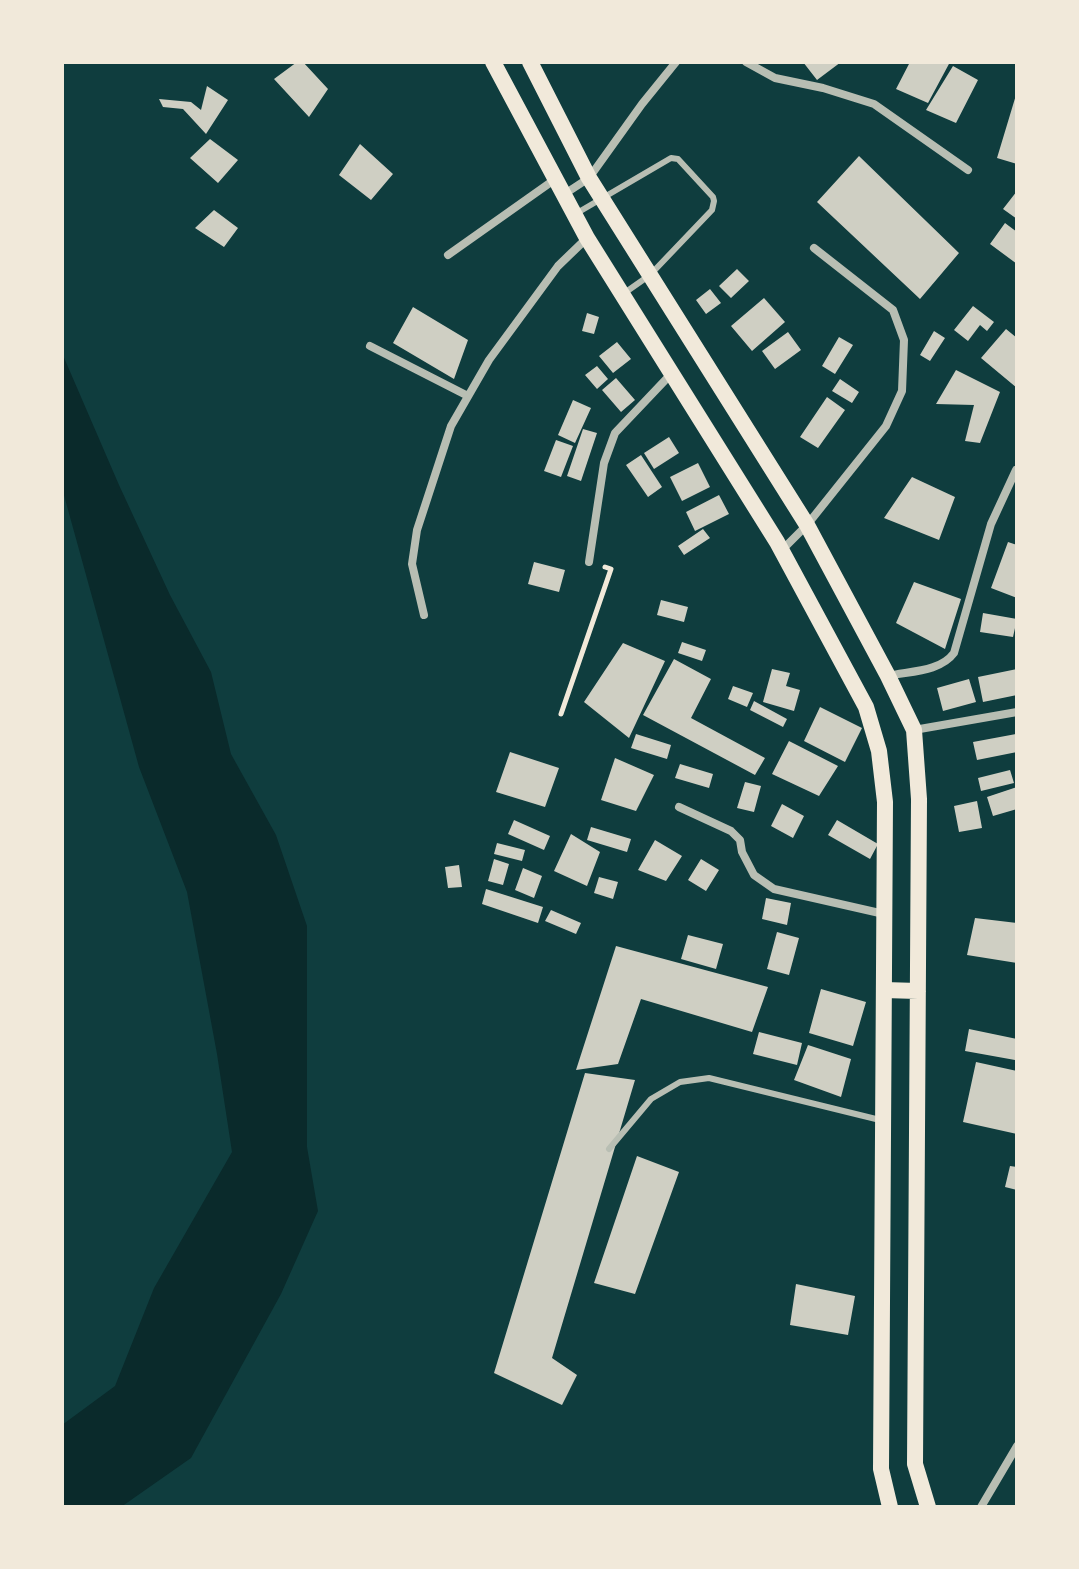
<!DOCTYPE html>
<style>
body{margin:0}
#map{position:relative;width:1079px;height:1569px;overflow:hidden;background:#0f3d3e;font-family:Poppins,sans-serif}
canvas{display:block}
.frame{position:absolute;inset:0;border:64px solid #f1e9da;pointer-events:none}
</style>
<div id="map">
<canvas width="1079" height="1569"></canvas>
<div class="frame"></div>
</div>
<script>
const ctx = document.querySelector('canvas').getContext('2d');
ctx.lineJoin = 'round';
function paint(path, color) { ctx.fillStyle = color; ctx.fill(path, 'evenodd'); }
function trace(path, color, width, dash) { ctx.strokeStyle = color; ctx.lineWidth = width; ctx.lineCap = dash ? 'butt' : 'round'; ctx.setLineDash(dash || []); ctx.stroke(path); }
const water = new Path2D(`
 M62,353L119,485L170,595L211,672L231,754L276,835L307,926V1147L318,1211L281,1294L191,1458L121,1507H62V1425L115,1386L154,1288L232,1152L217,1054L187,892L139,767L62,488Z`);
const building = new Path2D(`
 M297,62H303L328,89L309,117L274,79Z
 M803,62H841L817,80Z
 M910,62H950L928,103L896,89Z
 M953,66L978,80L956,123L926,110Z
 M207,86L228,100L206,134L183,109L163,107L159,99L191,102L201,110Z
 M1016,95H1017V164L997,158Z
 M210,139L238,160L218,183L190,158Z
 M360,144L393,174L371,200L339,175Z
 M859,156L959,253L920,299L817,202Z
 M1017,191V219L1003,209Z
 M214,210L238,228L224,247L195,228Z
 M1005,223L1017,232V264L990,244Z
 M737,269L749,281L731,298L719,286Z
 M710,289L721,303L706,314L696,300Z
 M764,298L785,322L752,351L731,326Z
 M973,306L994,322L987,331L980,325L968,341L954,330Z
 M413,307L468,340L454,379L393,343Z
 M587,313L599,317L594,334L582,331Z
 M1006,329L1017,338V388L981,358Z
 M934,331L945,338L930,361L920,355Z
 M788,332L801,350L775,369L762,351Z
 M839,337L853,345L835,374L822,366Z
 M617,342L631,359L613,373L599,356Z
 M597,366L608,379L597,389L585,375Z
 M956,370L1000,392L980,443L965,441L974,405L936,404Z
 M616,378L635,400L621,412L602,390Z
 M840,379L859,392L852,403L832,391Z
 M827,397L845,410L818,448L800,437Z
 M573,400L591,408L575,443L558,435Z
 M583,429L597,433L581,481L567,476Z
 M669,437L679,453L654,469L644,453Z
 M556,440L573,446L561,477L544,471Z
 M641,455L662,487L648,497L626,465Z
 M698,463L710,487L682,501L670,477Z
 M912,477L955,497L939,540L884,518Z
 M719,495L729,514L695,531L686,512Z
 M703,529L710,538L684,555L678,546Z
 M1008,542L1017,545V598L991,588Z
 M534,562L565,570L559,592L528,584Z
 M914,582L961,599L945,649L896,623Z
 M661,600L688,607L684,622L657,615Z
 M983,613L1017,619L1013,637L980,632Z
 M682,642L706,650L702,661L678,653Z
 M623,643L665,661L629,738L584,702Z
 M674,659L711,679L691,718L765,758L755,775L643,715Z
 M772,669L790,673L786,686L800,690L794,711L763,702Z
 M1017,669V695L983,702L978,677Z
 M969,679L976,702L943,711L937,688Z
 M733,686L753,693L747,707L728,699Z
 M754,701L787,719L783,727L750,710Z
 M820,707L862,728L845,762L804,741Z
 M636,734L671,745L667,759L631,748Z
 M1016,734L1017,752L977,760L973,742Z
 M789,741L838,766L819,796L772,774Z
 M510,752L559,768L545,807L496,792Z
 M615,758L654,775L636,811L601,800Z
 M680,764L713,774L709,788L675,778Z
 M1010,770L1014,783L981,791L978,778Z
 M745,782L761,786L754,812L737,808Z
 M1017,787V809L993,816L987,797Z
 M977,801L982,828L959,832L954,806Z
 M782,804L804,816L793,838L771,826Z
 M514,820L550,836L544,850L508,834Z
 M837,820L878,844L870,859L828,835Z
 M591,827L631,839L627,852L587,840Z
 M571,834L600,852L587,886L554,871Z
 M655,840L682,856L666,881L638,870Z
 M497,843L525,850L522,861L494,854Z
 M494,859L509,864L503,885L488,881Z
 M701,859L719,870L706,891L688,880Z
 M459,865L462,887L448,888L445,867Z
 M523,868L542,876L534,898L515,890Z
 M599,877L618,882L613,899L594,893Z
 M486,889L543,907L538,923L482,904Z
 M766,898L791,903L787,925L762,919Z
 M551,910L581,923L576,934L545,921Z
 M975,918L1017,923V963L967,955Z
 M777,932L799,938L789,975L767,969Z
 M688,935L723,944L716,969L681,959Z
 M616,946L768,987L752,1032L641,999L618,1064L576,1070Z
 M821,989L866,1002L853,1046L809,1033Z
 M969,1029L1017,1039L1015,1060L965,1051Z
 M759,1032L802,1043L797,1065L753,1054Z
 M808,1045L851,1059L841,1097L794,1080Z
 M976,1062L1017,1071V1134L963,1122Z
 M585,1073L635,1080L552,1358L577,1375L562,1405L494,1373Z
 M637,1156L679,1172L635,1294L594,1283Z
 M1010,1166L1017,1167V1190L1005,1187Z
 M796,1284L855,1296L848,1335L790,1325Z`);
const path = new Path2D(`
 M561,714L611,569L605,567`);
const service = new Path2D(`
 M577,213L671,158L678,159L713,197L714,201L712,210L650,275L623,294
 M609,1149L651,1099L680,1082L709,1078L880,1120`);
const minor = new Path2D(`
 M746,62L775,78L823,88L874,104L968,170
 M563,195L589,178L642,104L676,62
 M448,255L554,180
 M370,346L468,396
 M782,550L807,525L886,426L902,391L904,340L893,310L814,248
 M589,562L604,463L615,433L671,374
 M424,615L412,564L417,530L451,426L489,360L558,266L587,238
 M888,676C910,671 940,672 954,653L991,524L1016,470
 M914,730L1017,712
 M679,807L731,831L740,840L742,852L754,875L774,889L884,914
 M981,1507L1017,1446`);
const secondary = new Path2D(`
 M493,62L587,238L777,542L866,707L879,751L885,802L881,1469L890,1507
 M530,62L589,178L807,525L888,676L914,730L919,799L915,1464L928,1507
 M884,990L918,991`);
paint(water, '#0a2a2b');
paint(building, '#cfcfc3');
trace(path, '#f1e9da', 5);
trace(service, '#b8beb3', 6);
trace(minor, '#b8beb3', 8);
trace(secondary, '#f1e9da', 16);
</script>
